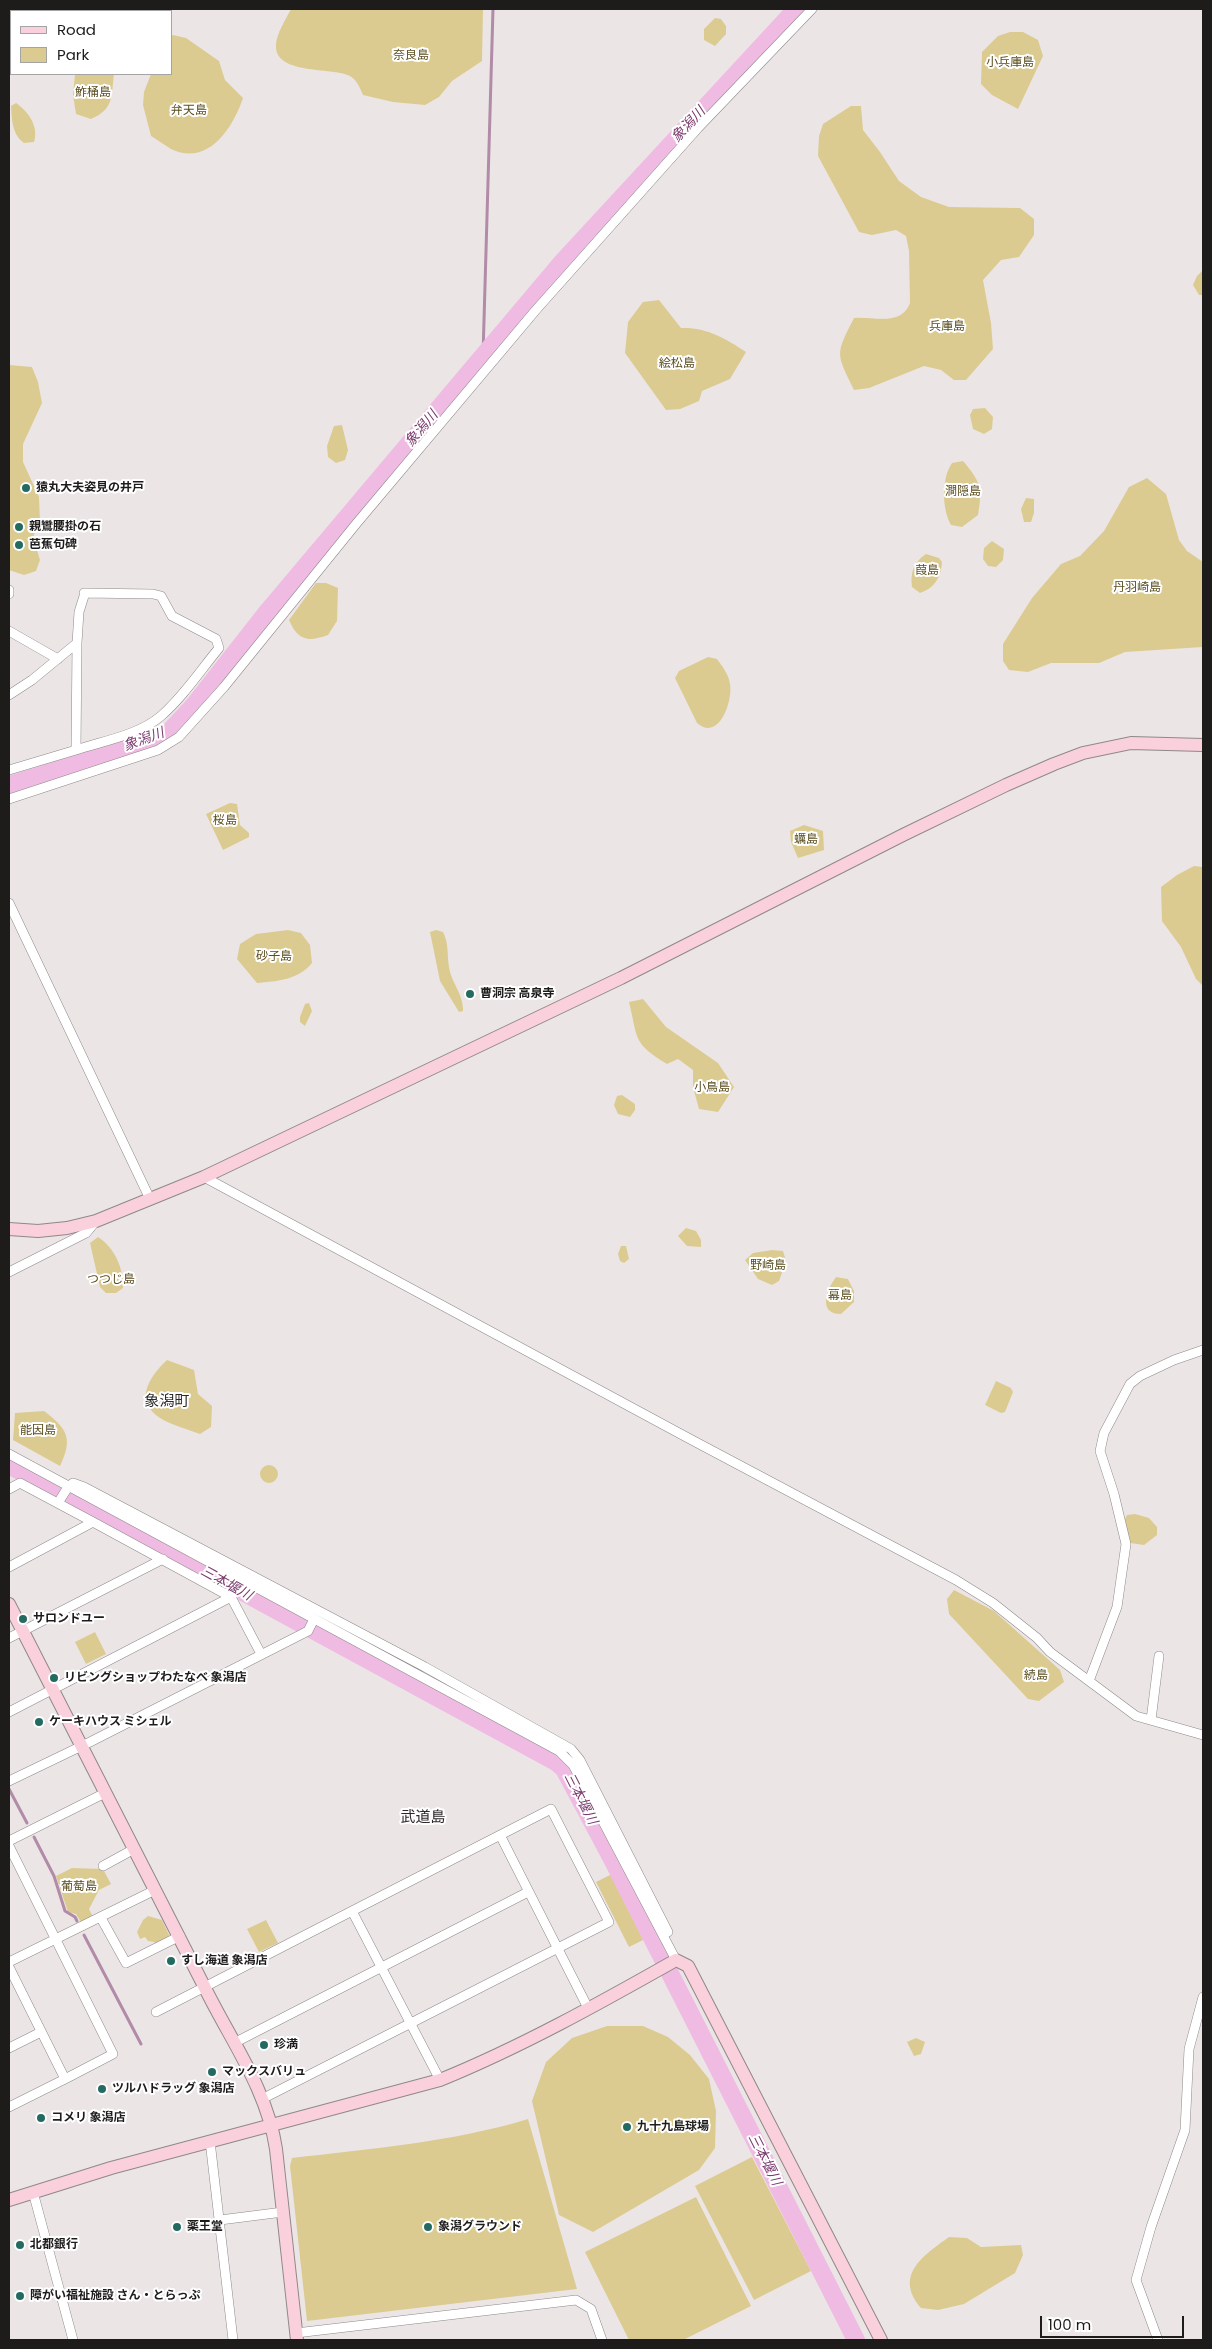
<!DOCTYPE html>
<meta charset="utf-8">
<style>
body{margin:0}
#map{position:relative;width:1212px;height:2349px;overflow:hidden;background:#ebe6e5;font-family:Poppins,sans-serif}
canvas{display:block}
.frame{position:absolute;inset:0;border:10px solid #1e1c1b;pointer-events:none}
.legend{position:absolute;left:10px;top:10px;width:162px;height:65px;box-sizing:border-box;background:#fff;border:1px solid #a5a4a4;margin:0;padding:6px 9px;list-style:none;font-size:15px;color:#1e1c1b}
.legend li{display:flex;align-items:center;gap:10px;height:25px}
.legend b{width:25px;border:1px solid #a5a4a4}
.scale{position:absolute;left:1040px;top:2316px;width:144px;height:22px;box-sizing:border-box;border:2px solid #1e1c1b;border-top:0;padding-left:6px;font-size:15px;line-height:18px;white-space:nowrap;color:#1e1c1b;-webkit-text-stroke:4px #fff;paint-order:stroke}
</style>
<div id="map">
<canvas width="1212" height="2349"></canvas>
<div class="frame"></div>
<ul class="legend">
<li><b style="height:6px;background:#fad0dc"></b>Road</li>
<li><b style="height:14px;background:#dccb90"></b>Park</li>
</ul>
<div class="scale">100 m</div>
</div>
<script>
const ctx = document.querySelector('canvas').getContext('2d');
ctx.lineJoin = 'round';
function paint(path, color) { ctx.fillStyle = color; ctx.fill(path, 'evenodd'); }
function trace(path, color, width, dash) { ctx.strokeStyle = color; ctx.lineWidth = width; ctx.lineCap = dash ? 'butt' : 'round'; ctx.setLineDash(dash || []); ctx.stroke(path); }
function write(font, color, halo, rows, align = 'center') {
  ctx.font = font + ' Poppins,"Noto Sans JP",sans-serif'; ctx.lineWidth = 4; ctx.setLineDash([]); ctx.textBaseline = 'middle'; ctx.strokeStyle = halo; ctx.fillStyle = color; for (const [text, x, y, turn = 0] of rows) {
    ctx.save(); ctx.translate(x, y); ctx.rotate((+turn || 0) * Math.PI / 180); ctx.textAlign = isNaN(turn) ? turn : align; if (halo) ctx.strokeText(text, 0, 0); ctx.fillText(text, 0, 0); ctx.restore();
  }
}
const green = new Path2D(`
 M291,9H483L482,61L452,81L439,97L425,105L393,102L363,95C360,88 357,80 350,76C332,67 274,75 276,45C276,34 286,19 291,9Z
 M715,18L721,19L726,26V34L715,46L704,40V29Z
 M1010,32H1023L1038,40L1043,56L1018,109L992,95L981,84L982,52L998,36Z
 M173,35L186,38L219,61L225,80L243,98C233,128 208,167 171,149C164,145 158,140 151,136L143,105L144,92L151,74H171V36Z
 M75,74H114C111,97 114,109 91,119L76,114L73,95Z
 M16,103C29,112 39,127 34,142L24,143C12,134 12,121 11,106Z
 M851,106H861L863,130L880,152L899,181L921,197L949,207L1020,208L1034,219V235L1019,257L1001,260L983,280L991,323L993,349L966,380H954L941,370L924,366L869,388L854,390C836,353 835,355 854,318C873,316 901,327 910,303L909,251L906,236L896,230L872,235L859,232L818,156L819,136L823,124Z
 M1203,270V295H1199L1193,285L1197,276Z
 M659,300L681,328C706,327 725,338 746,352L730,379L702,391L699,401L680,409L666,410L625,353L628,322L643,302Z
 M9,365L32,367L38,382L42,403L23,444V462L39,497L40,522L33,537L40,560L36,571L24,575L9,570Z
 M985,408L993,417L992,429L984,434L973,429L970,415L973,409Z
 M342,425L348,450L345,460L336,463L328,457L327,446L334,426Z
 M963,461C980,481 983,488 978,515L962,527L951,525C942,509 941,479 952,463Z
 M1147,478L1166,494L1179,540L1187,551L1203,562V647L1125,652L1099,663H1051L1028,672L1009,670L1003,661V644L1032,598L1061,564L1080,556L1104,531L1129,487Z
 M1026,498L1034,499V513L1031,522H1024L1021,509Z
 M992,541L1004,549L1003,560L996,567L988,566L983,559L984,548Z
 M926,554L939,558L942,562C941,577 935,588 920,593L912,587C910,572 914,562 926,554Z
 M316,583H326L338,588L337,621L328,635C308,642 298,641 289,620Z
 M708,657L717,659C722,666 729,675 730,684C733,701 719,742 697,723L675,678L679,671Z
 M230,803L237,804L240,825L249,833V837L223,850L206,814Z
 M804,825L823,831L824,850L798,858L791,842L790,831Z
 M1194,866L1203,867V986L1196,979L1181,947L1162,921L1161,887L1177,875Z
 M288,930L301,933L310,945L312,963C298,980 278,981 257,983L237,959L240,944L256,934Z
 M436,930L443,932C449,943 447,955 449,967C451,982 464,995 463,1011L459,1012L440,981L430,932Z
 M643,999L666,1027L718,1063L734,1087L718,1112L699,1109L693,1087V1070L678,1059L667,1064C632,1043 638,1038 629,1002Z
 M309,1003L312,1011L305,1026L300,1022V1017L305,1004Z
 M622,1095L635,1104V1110L630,1117L618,1114L614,1105L617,1096Z
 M686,1228L696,1231L701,1240V1247L687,1246L678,1236Z
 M98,1237C114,1247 124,1268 123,1288L116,1293H106L100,1287L90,1243Z
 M621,1246H626L629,1259L624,1263L620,1261L618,1254Z
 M772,1250L783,1251L786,1261L779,1281L772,1285L758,1279L745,1260L753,1253Z
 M836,1277L848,1279L854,1291V1302L841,1314C817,1314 827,1289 836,1277Z
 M167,1360L194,1370L198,1394L212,1406L211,1427L200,1434C187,1429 171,1425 160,1418C133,1400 150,1376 167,1360Z
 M996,1381L1011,1388L1013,1392L1005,1412L1001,1413L985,1405Z
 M44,1411C68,1429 73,1439 60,1466L13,1440L15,1413Z
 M260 1474a9 9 0 1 1 18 0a9 9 0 1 1-18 0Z
 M1135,1514L1149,1518L1157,1527V1535L1144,1545L1130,1543L1125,1519L1127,1515Z
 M954,1590L994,1611L1060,1670L1064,1682L1039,1701L1028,1699L949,1614L947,1599Z
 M95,1632L106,1654L86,1664L75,1642Z
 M72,1868L103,1869L111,1884L99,1890L89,1909L93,1917L81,1922L76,1914L68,1912L56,1876Z
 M612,1874L645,1939L629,1947L596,1882Z
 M148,1916L162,1920L170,1937L156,1944L154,1942L148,1941L145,1937L140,1939L137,1932L143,1920Z
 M266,1920L278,1943L259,1952L247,1929Z
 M607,2026H643L668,2037L690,2055L709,2079L716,2111L715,2148L699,2170L593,2232L559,2215L532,2101L546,2062L572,2038Z
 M916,2038L925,2042L921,2054L914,2056L907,2042Z
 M528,2119L577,2289L307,2321L290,2166L292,2158C369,2149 453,2142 528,2119Z
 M752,2157L811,2271L754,2300L695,2186Z
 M696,2197L751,2306L683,2340H629L585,2252Z
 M949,2237L967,2238L981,2247L1021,2245L1023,2255L1015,2273L964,2304L938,2310L921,2308C893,2275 924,2255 949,2237Z`);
const stream = new Path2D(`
 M483,355L493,9
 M9,1789L27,1823
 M34,1837L54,1876L65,1911L75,1917L77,1921
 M84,1935L141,2044`);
const river = new Path2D(`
 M9,785L152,740L168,733L194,705L267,612L563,261L796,9
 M9,1465L556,1762L564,1769L612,1859L856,2340`);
const street = new Path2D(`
 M9,590V594
 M9,631L58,659
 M9,695L32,680L77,643L79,612L84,596
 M76,750C103,741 139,735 161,716C183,697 200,671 219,648L216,639L172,616L161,596L153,594L84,593
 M9,770L76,750L77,643
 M9,799L158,750L179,737L224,687L356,524L535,311L698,128L812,9
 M9,903L150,1199
 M204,1177L690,1439L956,1580L993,1603L1037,1638L1050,1652L1136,1716L1203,1735
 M9,1272L86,1233L96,1221
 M9,1454L559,1751L573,1765L676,1960
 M9,1489L20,1483L93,1522
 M58,1503L68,1487L73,1483L84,1487L425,1667L571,1749L580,1760L668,1932
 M9,1567L93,1522L231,1597
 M9,1638L163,1559
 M1089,1681L1117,1607L1126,1544L1114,1494L1100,1451L1104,1433L1130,1384L1140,1376L1174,1360L1203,1350
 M9,1712L231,1597L261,1654
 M1151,1720L1159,1656
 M9,1781L90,1742L308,1631L314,1619
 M500,1835L588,2008
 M9,1841L105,1793
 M9,1846L113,2054L65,2079
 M103,1866L134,1849
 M101,1918L126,1963L180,1936
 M9,1962L155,1890
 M9,1967L65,2079L9,2107
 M156,2012L352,1911L440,2080
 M234,2043L528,1892
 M9,2048L41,2032
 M264,2098L609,1922L551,1809L352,1911
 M210,2141L233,2340
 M33,2192L73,2340
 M220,2220L283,2212
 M296,2333L576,2300L591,2309L602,2340
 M1158,2340L1136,2280L1151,2227L1185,2130L1189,2049L1203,1997`);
const secondary = new Path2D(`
 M9,1229L38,1231L67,1228L96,1221L204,1177L621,978L903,835L1006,785L1054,764L1083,753L1131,743L1203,745
 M9,1604C75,1731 140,1859 205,1988C231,2041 267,2089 276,2149L297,2340
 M9,2200L111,2168L440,2080C521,2047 600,2003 676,1960L688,1966L881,2340`);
const markers = [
 [26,488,5,"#236b61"],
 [19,527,5,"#236b61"],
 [19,545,5,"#236b61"],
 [470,994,5,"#236b61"],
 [23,1619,5,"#236b61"],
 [54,1678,5,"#236b61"],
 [39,1722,5,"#236b61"],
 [171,1961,5,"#236b61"],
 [264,2045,5,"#236b61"],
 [212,2072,5,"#236b61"],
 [102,2089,5,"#236b61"],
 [41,2118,5,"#236b61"],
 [627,2127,5,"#236b61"],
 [177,2227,5,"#236b61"],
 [428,2227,5,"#236b61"],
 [20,2245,5,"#236b61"],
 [20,2296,5,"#236b61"]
];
const parkNames = [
 ["奈良島",411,56],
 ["小兵庫島",1010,63],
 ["鮓桶島",93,93],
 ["弁天島",189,111],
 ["兵庫島",947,327],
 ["絵松島",677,364],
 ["澗隠島",963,492],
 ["葭島",927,571],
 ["丹羽崎島",1137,588],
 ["桜島",225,821],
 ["蠣島",806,840],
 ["砂子島",274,957],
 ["小鳥島",712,1088],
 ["野崎島",768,1266],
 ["つつじ島",111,1280],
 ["幕島",840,1296],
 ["能因島",38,1431],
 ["続島",1036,1676],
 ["葡萄島",79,1887]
];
const poiNames = [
 ["猿丸大夫姿見の井戸",36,488],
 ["親鸞腰掛の石",29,527],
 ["芭蕉句碑",29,545],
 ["曹洞宗 高泉寺",480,994],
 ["サロンドユー",33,1619],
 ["リビングショップわたなべ 象潟店",64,1678],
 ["ケーキハウス ミシェル",49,1722],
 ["すし海道 象潟店",181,1961],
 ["珍満",274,2045],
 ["マックスバリュ",222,2072],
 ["ツルハドラッグ 象潟店",112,2089],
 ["コメリ 象潟店",51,2118],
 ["九十九島球場",637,2127],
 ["薬王堂",187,2227],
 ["象潟グラウンド",438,2227],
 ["北都銀行",30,2245],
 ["障がい福祉施設 さん・とらっぷ",30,2296]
];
const waterNames = [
 ["象潟川",689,125,-47],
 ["象潟川",422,429,-50],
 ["象潟川",144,740,-20],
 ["三本堰川",226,1584,29],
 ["三本堰川",580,1799,63],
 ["三本堰川",764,2160,63]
];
const quarterNames = [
 ["象潟町",167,1402],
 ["武道島",423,1818]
];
paint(green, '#dccb90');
trace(stream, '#b18ba7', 3);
trace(river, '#f0bbe3', 18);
trace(street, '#8e8988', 10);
trace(secondary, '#8e8988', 14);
trace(street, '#fff', 9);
trace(secondary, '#fad0dc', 12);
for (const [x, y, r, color] of markers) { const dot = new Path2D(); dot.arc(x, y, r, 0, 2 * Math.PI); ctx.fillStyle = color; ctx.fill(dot); trace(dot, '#fff', 2); }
write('12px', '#5a4d1f', '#fff', parkNames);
write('bold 12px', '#1e1c1b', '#fff', poiNames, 'left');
write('italic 14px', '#793a6d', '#fff', waterNames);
write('15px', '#2c2827', '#fff', quarterNames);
</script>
